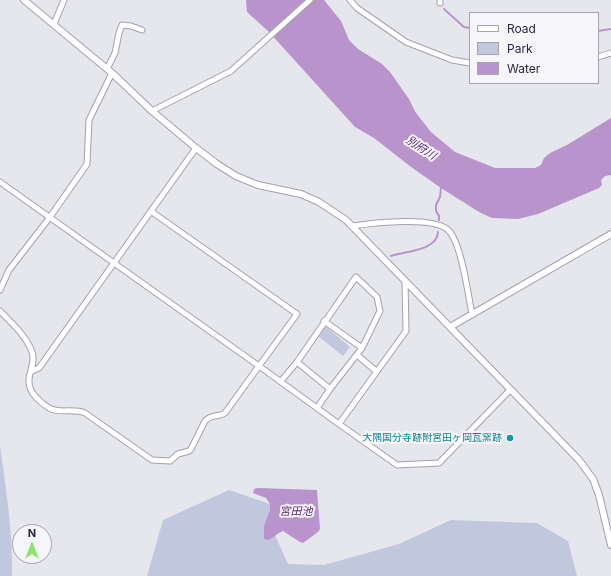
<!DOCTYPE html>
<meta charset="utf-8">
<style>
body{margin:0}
#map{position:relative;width:611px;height:576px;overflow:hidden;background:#e6e6ed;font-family:Inter,sans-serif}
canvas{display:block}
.legend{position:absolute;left:469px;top:12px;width:130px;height:72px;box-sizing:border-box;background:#f6f6fa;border:1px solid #a5a3ae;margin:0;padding:5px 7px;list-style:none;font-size:12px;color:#2c263d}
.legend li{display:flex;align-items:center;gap:8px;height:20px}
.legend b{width:20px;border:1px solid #a5a3ae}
.north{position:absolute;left:12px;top:524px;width:40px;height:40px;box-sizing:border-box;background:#f6f6fa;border:1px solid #a5a3ae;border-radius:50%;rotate:0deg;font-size:11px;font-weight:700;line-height:16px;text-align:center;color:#2c263d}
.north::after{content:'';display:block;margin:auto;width:14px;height:18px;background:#89e46d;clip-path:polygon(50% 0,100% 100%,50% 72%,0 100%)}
</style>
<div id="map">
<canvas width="611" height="576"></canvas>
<ul class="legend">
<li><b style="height:5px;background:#fff"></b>Road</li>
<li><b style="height:11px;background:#c1c7dc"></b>Park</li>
<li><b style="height:11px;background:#b994cc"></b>Water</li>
</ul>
<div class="north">N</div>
</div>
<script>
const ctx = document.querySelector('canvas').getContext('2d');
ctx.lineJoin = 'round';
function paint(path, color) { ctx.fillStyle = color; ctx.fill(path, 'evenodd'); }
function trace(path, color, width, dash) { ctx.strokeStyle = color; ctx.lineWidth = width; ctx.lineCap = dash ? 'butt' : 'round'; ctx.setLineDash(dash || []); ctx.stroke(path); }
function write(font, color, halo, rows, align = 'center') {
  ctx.font = font + ' Inter,"Noto Sans JP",sans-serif'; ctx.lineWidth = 4; ctx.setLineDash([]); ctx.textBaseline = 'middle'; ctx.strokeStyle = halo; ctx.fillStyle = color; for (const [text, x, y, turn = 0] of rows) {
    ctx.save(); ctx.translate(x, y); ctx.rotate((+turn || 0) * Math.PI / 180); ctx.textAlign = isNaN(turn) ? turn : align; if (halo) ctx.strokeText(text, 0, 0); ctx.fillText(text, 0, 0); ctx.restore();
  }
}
const green = new Path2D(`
 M325,326L350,347L343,356L318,336Z
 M0,446C6,489 13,533 12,576H0Z
 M229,490L270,504V510L264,533L269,540L275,535L288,564L324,565L399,544L451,520L537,523L568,541L577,576H147L163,520Z`);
const water = new Path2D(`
 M246,0H324L341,21L349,40L358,49L382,64L390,72L409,99L416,113L431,132L455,152L495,168H535L541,165L544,158L550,153L567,145L611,118V175L605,176L601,180L602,185L599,188L538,214L518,219L492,218L479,212L441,188L411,167L374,138L355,127L269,32L247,12Z
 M258,488L317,490L320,529L318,532L303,543L300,542L283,531L279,533L269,540L264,539V526L270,510V504L266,498L253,493L254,489Z`);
const stream = new Path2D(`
 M444,9L464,27L470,28
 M598,31L611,29
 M439,220V216L436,211V205L440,197L441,188
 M391,256C405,251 437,251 438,232`);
const minor = new Path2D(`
 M350,0L357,8L406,42L452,60L470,63
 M440,3V0
 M54,24L64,0
 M598,57L611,53
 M107,69L115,53L119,33L122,25L131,26L142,30
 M152,111L231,71L310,0
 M0,182L259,366L297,314L152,212
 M352,226C372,223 438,215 450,232C462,247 468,295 472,314
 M0,290L9,270L50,217L87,164L89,120L112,73
 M0,311C11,322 27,337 32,352C36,364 28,372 29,382C29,393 41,403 49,408C60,414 73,408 85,413L152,460L170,461L178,454L189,451L191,449L205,421C213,413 218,418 225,413L259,366L339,424L406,331L405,281
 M324,321L362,348
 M357,355L376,371
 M297,362L330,389
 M32,371L39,368L196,148
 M281,381L297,362L356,277L377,297L380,311L362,348L330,389L317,408
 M339,424L397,465L439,463L510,390`);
const tertiary = new Path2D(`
 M24,0L112,73L152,111L196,148L217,164L236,176L258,185L301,194L319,202L346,220L579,460L593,479L599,495L611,545
 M450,327L611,234`);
const markers = [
 [510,438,4,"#0f9aa8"]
];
const cultureNames = [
 ["大隅国分寺跡附宮田ヶ岡瓦窯跡",502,438]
];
const waterNames = [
 ["別府川",421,148,33],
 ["宮田池",296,512]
];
paint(green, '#c1c7dc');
paint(water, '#b994cc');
trace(stream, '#b994cc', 2);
trace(minor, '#a3a1ae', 7);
trace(tertiary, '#a3a1ae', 8);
trace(minor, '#fff', 5);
trace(tertiary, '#fff', 6);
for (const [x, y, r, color] of markers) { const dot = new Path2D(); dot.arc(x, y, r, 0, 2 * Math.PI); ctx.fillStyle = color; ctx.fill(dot); trace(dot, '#f6f6fa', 1.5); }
write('10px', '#0d838f', '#f6f6fa', cultureNames, 'right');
write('italic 11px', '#5b2674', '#f6f6fa', waterNames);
</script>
